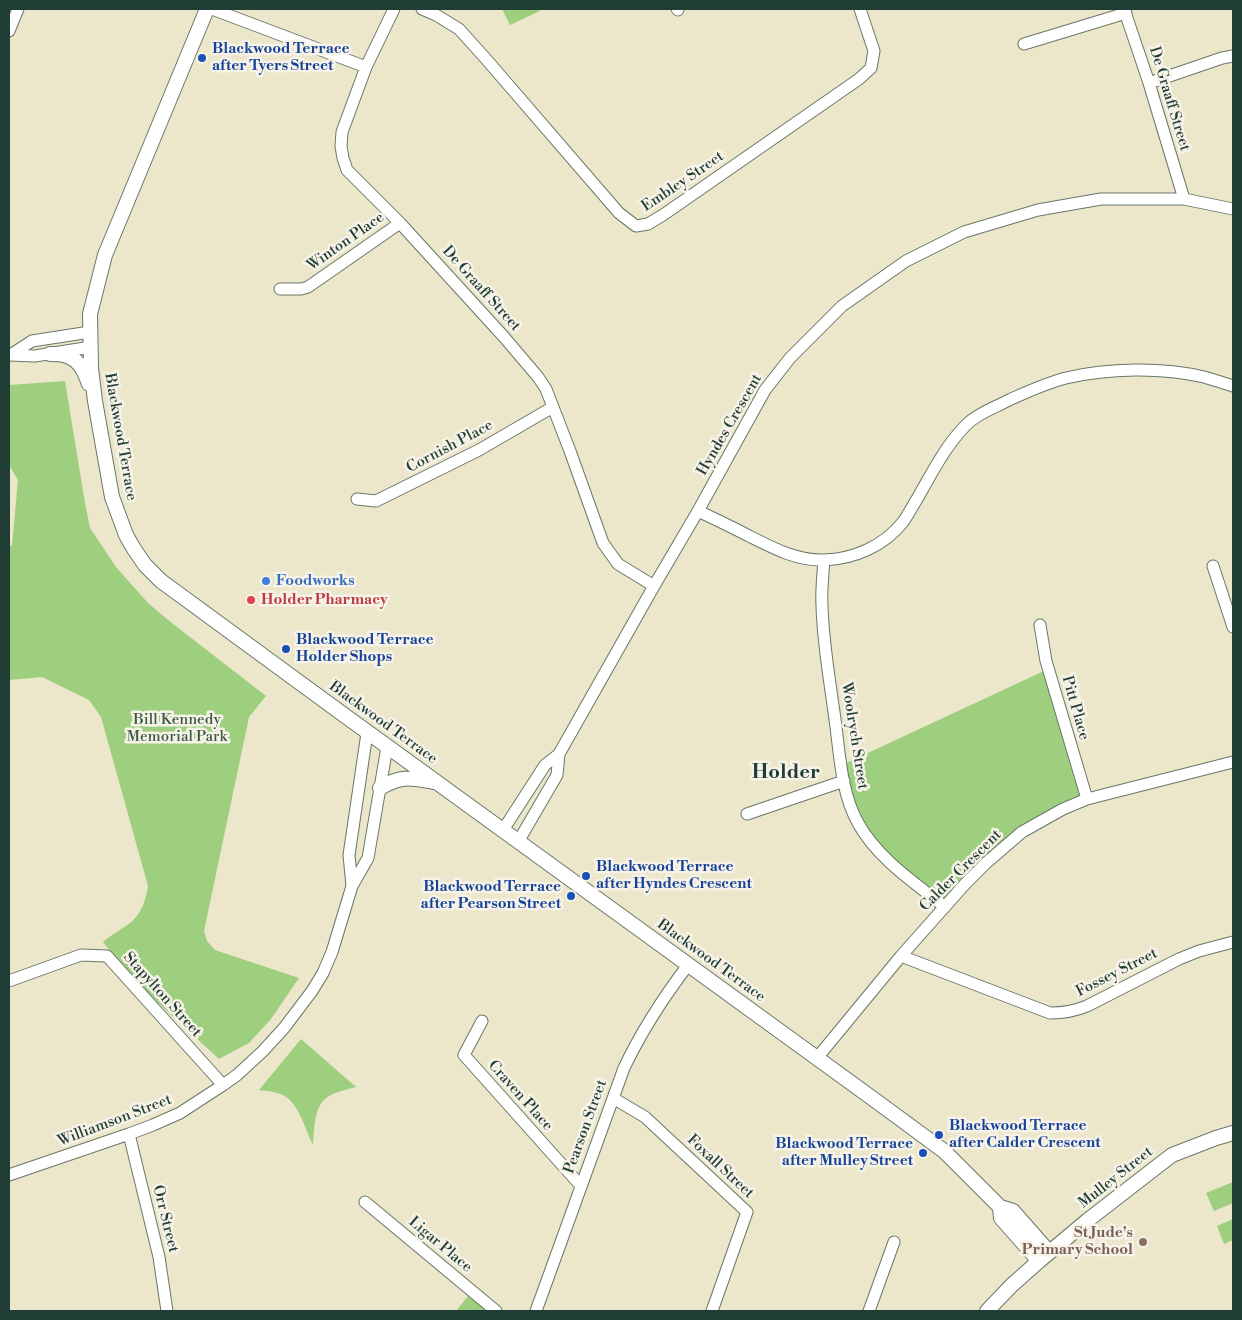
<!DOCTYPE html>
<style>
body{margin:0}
#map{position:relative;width:1242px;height:1320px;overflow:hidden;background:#ece6ca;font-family:"Libre Bodoni",serif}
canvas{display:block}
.frame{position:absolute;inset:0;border:10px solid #1f3d34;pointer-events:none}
</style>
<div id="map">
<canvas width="1242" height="1320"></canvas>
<div class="frame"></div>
</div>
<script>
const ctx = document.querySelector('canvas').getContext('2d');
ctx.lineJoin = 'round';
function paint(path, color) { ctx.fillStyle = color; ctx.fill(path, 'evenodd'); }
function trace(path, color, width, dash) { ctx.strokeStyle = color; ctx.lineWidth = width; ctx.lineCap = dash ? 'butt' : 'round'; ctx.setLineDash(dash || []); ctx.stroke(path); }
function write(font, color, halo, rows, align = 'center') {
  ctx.font = font + ' "Libre Bodoni",serif'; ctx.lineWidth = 5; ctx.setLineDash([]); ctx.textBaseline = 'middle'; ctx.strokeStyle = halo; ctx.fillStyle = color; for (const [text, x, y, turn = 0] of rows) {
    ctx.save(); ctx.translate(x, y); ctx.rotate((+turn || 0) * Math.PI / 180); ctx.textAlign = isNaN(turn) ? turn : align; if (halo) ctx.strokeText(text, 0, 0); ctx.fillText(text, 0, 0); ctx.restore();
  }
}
const green = new Path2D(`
 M502,9H539L540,11L510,25Z
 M65,381L85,503L90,528L116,567L148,603L168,620L266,696L249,717L204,931L207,941L215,950L299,978L271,1019L249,1043L219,1059L130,977L103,942C111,935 120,930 129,924C141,915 146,900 148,886L101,717L89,700L42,677L9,680V547L12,545L18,480L9,465V385Z
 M1046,670L1083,797L1012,839L943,905L862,838L840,766Z
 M301,1039L356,1087C346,1090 333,1092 325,1099C314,1108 314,1132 313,1145C306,1131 299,1105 286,1097C279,1092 267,1091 259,1090Z
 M1233,1182V1203L1214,1211L1206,1193Z
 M1233,1219V1240L1224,1244L1217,1226Z
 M468,1296L488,1311H456Z`);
const minor = new Path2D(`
 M212,9L366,67
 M394,9L366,67L342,132L341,146L343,158L347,170L400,223L504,337L538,377L546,389L570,451L603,543L618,564L654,586
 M422,9L436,15L459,29L486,59L619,213L636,226L648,224L663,215L859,79L871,68L874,51L860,9
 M677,9L678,10
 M1124,9L1149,83L1184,199
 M9,31L18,9
 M1024,44L1126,13
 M1149,83L1222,58L1233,56
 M280,289H301L308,287L400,223
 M12,354L32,341L90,332
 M10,355L35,356L91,347
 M357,499L376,501L479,450L553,407
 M698,511C715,519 732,527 749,536C773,548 797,561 824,560C854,559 884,546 903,522C908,515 912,507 917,499C932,473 945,446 967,424C978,413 996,407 1009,400C1027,392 1046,383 1066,378C1108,368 1162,367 1204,377C1214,380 1224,383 1233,386
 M824,560C823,575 821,590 822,606C823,646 831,687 836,727C840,759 842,794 858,823C878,859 914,882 945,907
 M1213,566L1233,627
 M1040,625L1046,661L1087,799
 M747,814L844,781
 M503,830L545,765L559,754L654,586L698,511L765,390L790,358L842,306L906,261L964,232L1038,210L1101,199H1184L1233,209
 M518,842L557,775L559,754
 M352,886L349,855L367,733
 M901,956L1050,1013C1064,1013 1075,1011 1087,1006L1179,959L1199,951L1233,942
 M9,981L81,955L107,956L223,1085
 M482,1021L464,1055L581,1186
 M817,1058L901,956L965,884L986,863L1022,832L1063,809L1087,799L1233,762
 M613,1098L645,1117L747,1212L712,1311
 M129,1134L159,1257L167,1311
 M9,1175L129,1134L153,1125L180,1113L223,1085L237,1075L263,1051L284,1028L312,991L323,973L332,952L352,886L368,858L387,747
 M365,1202L496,1311
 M536,1311L624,1068C642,1030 663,998 688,965
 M869,1311L894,1242`);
const tertiary = new Path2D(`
 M207,9L105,255L90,314L91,368L95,401L112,497L126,535L134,549L145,565L161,581L344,715L872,1098L944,1151L1000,1207L1013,1211L1049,1252
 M50,354C56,354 62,354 67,356C80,360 85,373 89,384
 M380,788C401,775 411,778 434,782
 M1000,1207L1001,1218L1039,1261
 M987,1311L1012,1285L1039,1261L1088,1220L1172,1155L1216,1138L1233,1133`);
const markers = [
 [202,58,5,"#1a4fb4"],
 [266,581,5,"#3f7fe0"],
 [251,600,5,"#e0444e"],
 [286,649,5,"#1a4fb4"],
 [586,876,5,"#1a4fb4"],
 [571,896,5,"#1a4fb4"],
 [939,1135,5,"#1a4fb4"],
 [923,1153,5,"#1a4fb4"],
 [1143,1242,5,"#8d6e63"]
];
const transitNames = [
 ["Blackwood Terrace",212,49],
 ["after Tyers Street",212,66],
 ["Blackwood Terrace",296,640],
 ["Holder Shops",296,657],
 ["Blackwood Terrace",596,867],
 ["after Hyndes Crescent",596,884],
 ["Blackwood Terrace",561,887,"right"],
 ["after Pearson Street",561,904,"right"],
 ["Blackwood Terrace",949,1126],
 ["after Calder Crescent",949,1143],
 ["Blackwood Terrace",913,1144,"right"],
 ["after Mulley Street",913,1161,"right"]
];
const streetNames = [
 ["De Graaff Street",1169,99,73],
 ["Embley Street",683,182,-34],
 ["Winton Place",346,242,-35],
 ["De Graaff Street",481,289,48],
 ["Hyndes Crescent",730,425,-60],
 ["Blackwood Terrace",120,437,80],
 ["Cornish Place",450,447,-28],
 ["Pitt Place",1075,708,74],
 ["Blackwood Terrace",383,723,36],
 ["Woolrych Street",854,736,81],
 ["Calder Crescent",961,871,-45],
 ["Blackwood Terrace",711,961,36],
 ["Fossey Street",1117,973,-27],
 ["Stapylton Street",162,995,48],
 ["Craven Place",520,1096,48],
 ["Williamson Street",115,1121,-21],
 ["Pearson Street",586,1127,-70],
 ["Foxall Street",720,1167,43],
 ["Mulley Street",1116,1178,-38],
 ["Orr Street",165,1219,76],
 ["Ligar Place",440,1245,40]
];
const shopNames = [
 ["Foodworks",276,581]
];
const healthNames = [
 ["Holder Pharmacy",261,600]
];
const parkNames = [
 ["Bill Kennedy",177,720],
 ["Memorial Park",177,737]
];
const educationNames = [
 ["St Jude's",1133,1233],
 ["Primary School",1133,1250]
];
const districtNames = [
 ["Holder",786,773]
];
paint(green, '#9dcf7e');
trace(minor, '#677868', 13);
trace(tertiary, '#677868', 16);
trace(minor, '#fff', 11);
trace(tertiary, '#fff', 14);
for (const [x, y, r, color] of markers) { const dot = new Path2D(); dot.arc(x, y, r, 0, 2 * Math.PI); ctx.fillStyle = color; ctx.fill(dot); trace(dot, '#f7f3e8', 2); }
write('bold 15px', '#164399', '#f7f3e8', transitNames, 'left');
write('15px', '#1f3d34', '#f7f3e8', streetNames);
write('bold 15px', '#366cbe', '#f7f3e8', shopNames, 'left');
write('bold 15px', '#be3a42', '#f7f3e8', healthNames, 'left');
write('15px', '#385a43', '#f7f3e8', parkNames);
write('bold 15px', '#785e54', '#f7f3e8', educationNames, 'right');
write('bold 20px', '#1f3d34', '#f7f3e8', districtNames);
</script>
